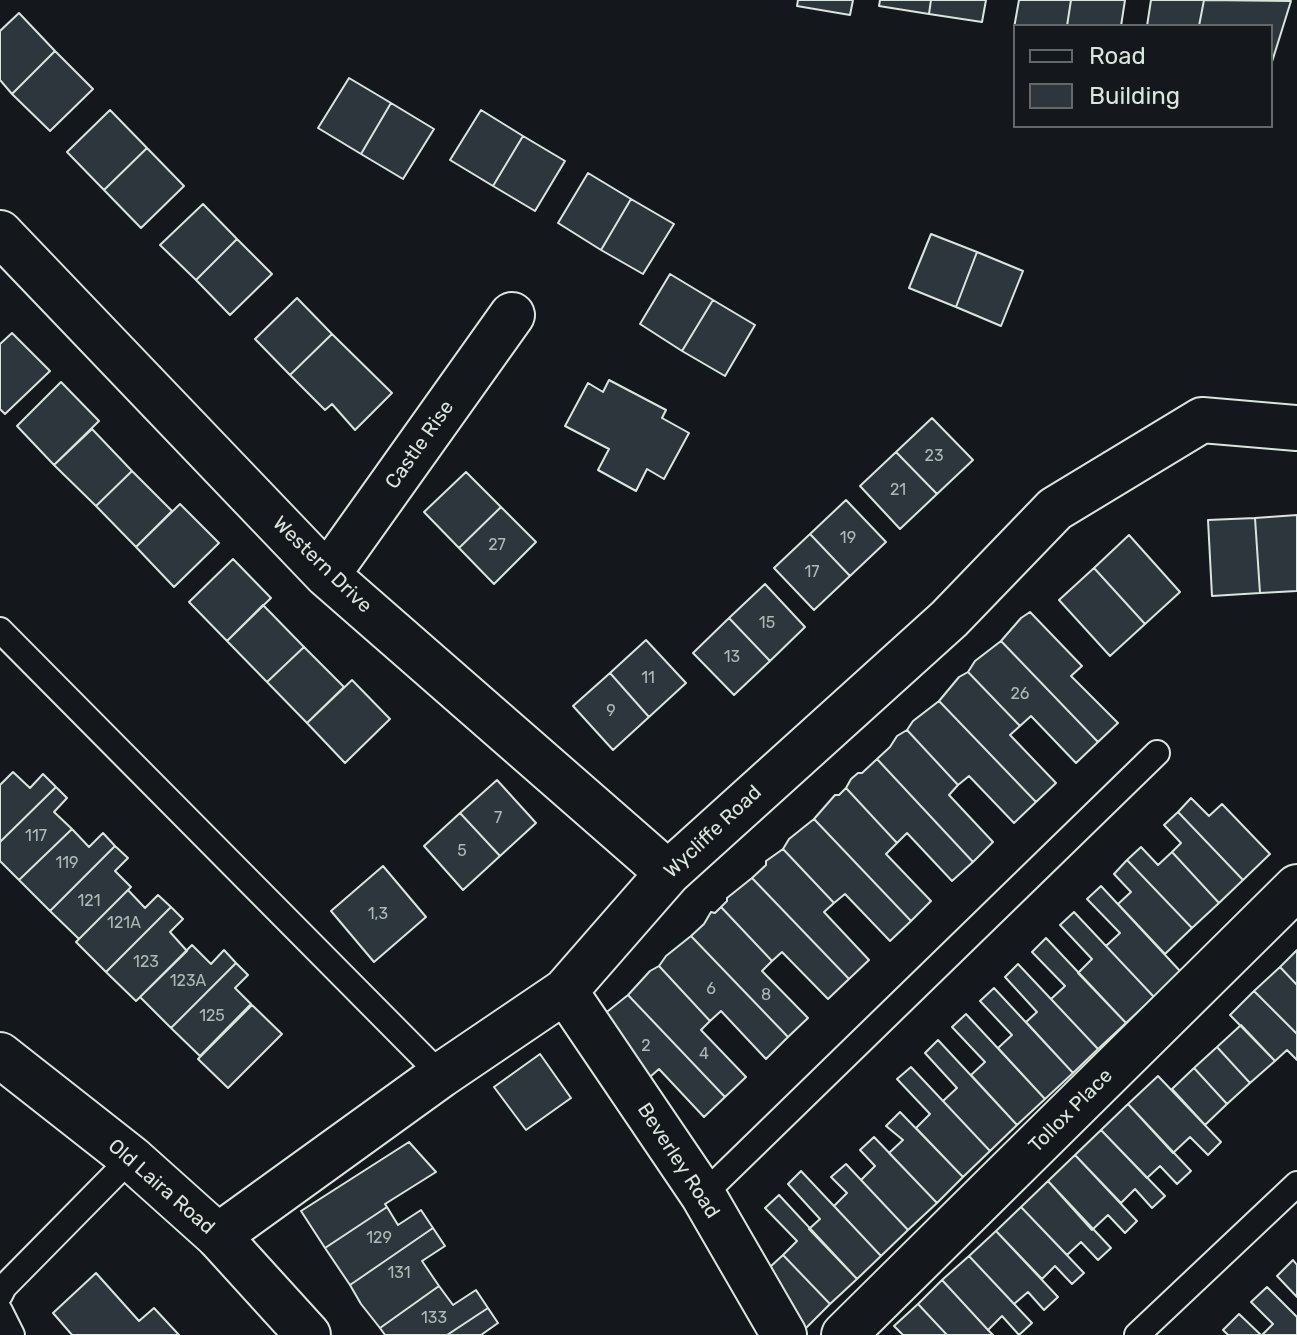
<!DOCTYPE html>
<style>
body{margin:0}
#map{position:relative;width:1297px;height:1335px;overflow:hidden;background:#14181c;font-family:Rubik,sans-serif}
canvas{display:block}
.legend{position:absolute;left:1013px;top:24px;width:260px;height:104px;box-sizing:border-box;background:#14181c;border:2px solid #626a69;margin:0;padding:10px 14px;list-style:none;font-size:24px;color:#d8e6dc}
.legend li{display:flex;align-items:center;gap:16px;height:40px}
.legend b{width:40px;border:2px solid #626a69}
</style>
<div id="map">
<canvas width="1297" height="1335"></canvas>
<ul class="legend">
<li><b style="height:10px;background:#14181c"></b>Road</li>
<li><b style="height:22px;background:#2c363c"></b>Building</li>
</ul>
</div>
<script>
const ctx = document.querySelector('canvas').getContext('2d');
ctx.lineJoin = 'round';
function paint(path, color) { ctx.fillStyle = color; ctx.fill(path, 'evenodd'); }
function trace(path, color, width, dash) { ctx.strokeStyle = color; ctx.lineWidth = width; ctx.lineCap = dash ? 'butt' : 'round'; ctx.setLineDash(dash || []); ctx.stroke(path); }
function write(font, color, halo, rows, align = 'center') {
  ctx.font = font + ' Rubik,sans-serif'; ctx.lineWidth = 6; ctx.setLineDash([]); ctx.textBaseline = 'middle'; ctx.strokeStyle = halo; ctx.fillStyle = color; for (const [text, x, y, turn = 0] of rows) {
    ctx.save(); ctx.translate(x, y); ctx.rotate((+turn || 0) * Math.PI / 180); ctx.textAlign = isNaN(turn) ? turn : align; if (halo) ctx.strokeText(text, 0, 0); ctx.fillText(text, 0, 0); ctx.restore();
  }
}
const building = new Path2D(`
 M798,0H853L850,15L797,6Z
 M880,0H931L929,14L879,6Z
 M931,0H986L982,22L929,14Z
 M1019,0H1071L1067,26H1015L1014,28Z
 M1071,0H1125L1121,26H1067Z
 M1151,0H1204L1199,26H1147Z
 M1204,0L1291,1L1271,65V26H1199Z
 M19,13L55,51L12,94L0,80V31Z
 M55,51L93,89L50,131L12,94Z
 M349,78L391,103L361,154L318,128Z
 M391,103L434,129L403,179L361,154Z
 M110,110L147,148L104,190L67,152Z
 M481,110L523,136L493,186L450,160Z
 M523,136L565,161L535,211L493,186Z
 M147,148L184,186L141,228L104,190Z
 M588,173L631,199L601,250L558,223Z
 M631,199L674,224L643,274L601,250Z
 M203,204L237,239L196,280L160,245Z
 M931,234L977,252L956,307L909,288Z
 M237,239L272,274L230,315L196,280Z
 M977,252L1023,271L1001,326L956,307Z
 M670,274L713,300L682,351L640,324Z
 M297,298L332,334L290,375L255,339Z
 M713,300L755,325L725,376L682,351Z
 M12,333L50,371L5,414L0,409V344Z
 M332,334L392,393L355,430L332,404L325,410L290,375Z
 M609,380L666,410L662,418L689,433L664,479L647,469L636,491L598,470L609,449L565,426L588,383L603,392Z
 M61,382L99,421L54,465L17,426Z
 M932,418L973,460L937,494L896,452Z
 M92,429L132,471L96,506L54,465Z
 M896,452L937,494L900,529L860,486Z
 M132,471L172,511L136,547L96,506Z
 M466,472L501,507L459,548L424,512Z
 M846,500L886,542L850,576L810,534Z
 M180,504L219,543L174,587L136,547Z
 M501,507L536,542L494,584L459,548Z
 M1297,515V591L1260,593L1255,518Z
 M1255,518L1260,593L1212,596L1208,520Z
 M810,534L850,576L814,610L774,568Z
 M1129,535L1180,592L1145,624L1094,568Z
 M233,559L271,598L227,641L189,602Z
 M1094,568L1145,624L1110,656L1059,600Z
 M765,584L805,627L770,661L729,618Z
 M263,605L304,647L267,682L227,641Z
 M1030,612L1082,666L1071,676L1118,723L1098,742L1001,641L1021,618Z
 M729,618L770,661L734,695L693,653Z
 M646,640L686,683L649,717L610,673Z
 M1001,641L1098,742L1076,763L1031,716L1020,726L968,672L975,661Z
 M304,647L344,687L307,723L267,682Z
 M968,672L1020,726L1010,735L1056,783L1036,802L939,701L959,677Z
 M610,673L649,717L613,750L573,706Z
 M352,680L390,719L345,763L307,723Z
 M939,701L1036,802L1014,823L969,776L958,785L907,730L913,721Z
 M907,730L958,785L949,795L993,842L973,862L877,759L890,747L897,736Z
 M877,759L973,862L952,881L907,833L897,843L846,788L851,779L858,773H862Z
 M13,772L30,788L43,774L56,787L0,842V785Z
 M497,780L536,823L500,856L460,813Z
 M56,787L67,798L54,812L72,829L19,880L0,861V842Z
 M846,788L897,843L886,854L931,901L911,921L814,819L835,795H839Z
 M1191,798L1209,816L1222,804L1270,854L1243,880L1178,812Z
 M1178,812L1243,880L1219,903L1172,852L1181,843L1164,825Z
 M460,813L500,856L463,890L424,846Z
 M814,819L911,921L890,941L845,894L834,903L783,849L789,839Z
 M72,829L89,847L103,833L115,846L50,911L19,880Z
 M115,846L128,858L115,871L131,887L79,939L50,911Z
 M1141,847L1158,865L1172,852L1219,903L1192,928L1127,860Z
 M783,849L834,903L824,912L869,960L849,979L752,878L766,865V861Z
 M1127,860L1192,928L1165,954L1118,904L1131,892L1114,874Z
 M383,866L426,917L374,962L331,911Z
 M752,878L849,979L828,999L782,952L772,961L721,907L727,901V898Z
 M1101,886L1180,971L1154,997L1106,946L1120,933L1087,899Z
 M128,890L145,908L158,895L171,907L106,972L76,942Z
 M171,907L183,919L170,932L187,951L136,1001L106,972Z
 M721,907L772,961L762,971L808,1018L788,1037L691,936L704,924L711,912L715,913Z
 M1074,912L1154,997L1126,1023L1078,973L1092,959L1060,925Z
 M691,936L788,1037L766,1059L721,1011L710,1021L659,966L666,956Z
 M1046,938L1126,1023L1098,1049L1051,999L1065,986L1032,952Z
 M192,945L211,964L224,950L236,963L171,1028L140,997Z
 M1297,950V985L1280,967Z
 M236,963L248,975L235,988L251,1004L200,1056L171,1028Z
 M1018,964L1098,1049L1073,1073L1026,1022L1037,1012L1005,977Z
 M659,966L710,1021L701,1030L746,1077L725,1097L628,995L650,971Z
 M1280,967L1297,985V1034L1254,991Z
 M994,988L1073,1073L1045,1099L998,1048L1012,1035L980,1001Z
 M1254,991L1297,1034V1060L1287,1050L1275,1061L1230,1015Z
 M628,995L725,1097L704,1117L659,1069L643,1083L603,1015Z
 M252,1005L282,1034L228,1088L198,1059Z
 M966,1014L1045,1099L1017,1125L971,1075L985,1062L952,1027Z
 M1241,1025L1275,1061L1250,1083L1217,1047Z
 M938,1040L1017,1125L990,1151L943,1101L957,1088L925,1053Z
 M1217,1047L1250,1083L1227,1104L1194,1068Z
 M540,1054L571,1098L526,1130L494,1087Z
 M911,1067L990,1151L963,1177L916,1128L930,1114L897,1079Z
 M1194,1068L1227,1104L1205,1125L1172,1089Z
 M1158,1076L1221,1142L1208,1155L1190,1137L1173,1153L1128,1104Z
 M1128,1104L1191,1171L1177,1184L1160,1166L1147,1178L1101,1130Z
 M900,1112L963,1177L937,1203L889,1153L903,1140L886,1126Z
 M1101,1130L1165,1196L1152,1208L1135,1189L1121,1203L1075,1155Z
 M874,1137L937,1203L908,1230L861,1180L875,1166L860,1150Z
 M409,1142L436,1172L385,1204L387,1207L325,1248L301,1211Z
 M1075,1155L1137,1221L1125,1233L1108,1215L1092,1230L1048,1181Z
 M846,1164L908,1230L881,1256L834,1206L847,1193L831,1177Z
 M801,1171L881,1256L857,1279L809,1229L820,1219L788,1184Z
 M1048,1181L1111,1248L1098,1260L1081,1242L1067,1255L1021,1207Z
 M779,1195L857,1279L830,1304L783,1255L797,1241L765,1208Z
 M387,1207L398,1225L421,1210L433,1228L350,1285L325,1248Z
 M1021,1207L1084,1273L1072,1284L1055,1266L1042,1279L996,1231Z
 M433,1228L445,1246L422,1261L439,1286L380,1328L361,1304L350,1285Z
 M996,1231L1058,1297L1044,1310L1028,1292L1014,1304L969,1256Z
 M783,1255L830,1304L803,1331L770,1267Z
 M969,1256L1032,1323L1019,1335L1002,1316L988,1330L942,1280Z
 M1293,1260L1297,1265V1297L1277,1276Z
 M96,1273L139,1321L154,1308L179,1335H72L53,1313Z
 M942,1280L988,1330L993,1335H947L918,1304Z
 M439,1286L453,1305L476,1290L488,1308L447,1335H385L380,1328Z
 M1267,1287L1297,1317V1335H1262L1273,1324L1251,1302Z
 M918,1304L947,1335H903L894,1326Z
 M488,1308L498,1323L481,1335H447Z
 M1239,1314L1261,1335H1228L1223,1330Z`);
const lane = new Path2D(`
 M0,630L441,1075
 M703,1195L1157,753
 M0,1295L4,1287L131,1158
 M0,1311L12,1335
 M1137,1335L1297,1184`);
const street = new Path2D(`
 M0,233L327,575L668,873
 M327,575L512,315
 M565,991L703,1195L784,1335
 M218,1236L441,1075L565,991L668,873L949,619L1055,509L1202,420L1297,428
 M844,1335L1297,887`);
const secondary = new Path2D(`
 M0,1055L131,1158L218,1236L308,1335`);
const numberNames = [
 ["23",934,456],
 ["21",898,490],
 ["19",848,538],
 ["27",497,545],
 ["17",812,572],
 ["15",767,623],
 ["13",732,657],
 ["11",648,678],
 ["26",1020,694],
 ["9",611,711],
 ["7",498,818],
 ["117",36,836],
 ["5",462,851],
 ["119",67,863],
 ["121",89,901],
 ["1,3",378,914],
 ["121A",124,923],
 ["123",146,962],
 ["123A",188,981],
 ["6",711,989],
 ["8",766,995],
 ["125",212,1016],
 ["2",646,1046],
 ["4",704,1054],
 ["129",379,1238],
 ["131",399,1273],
 ["133",434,1318]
];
const streetNames = [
 ["Castle Rise",420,445,-55],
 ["Western Drive",322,565,44],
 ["Wycliffe Road",713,832,-43],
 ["Tollox Place",1071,1111,-45],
 ["Beverley Road",678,1161,57],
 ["Old Laira Road",161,1187,41]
];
paint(building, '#2c363c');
trace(building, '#d8e6dc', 2);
trace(lane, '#d8e6dc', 28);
trace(street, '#d8e6dc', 48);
trace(secondary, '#d8e6dc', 48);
trace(lane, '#14181c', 24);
trace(street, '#14181c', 44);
trace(secondary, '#14181c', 44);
write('16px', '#adbab4', null, numberNames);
write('20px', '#d8e6dc', '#14181c', streetNames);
</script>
